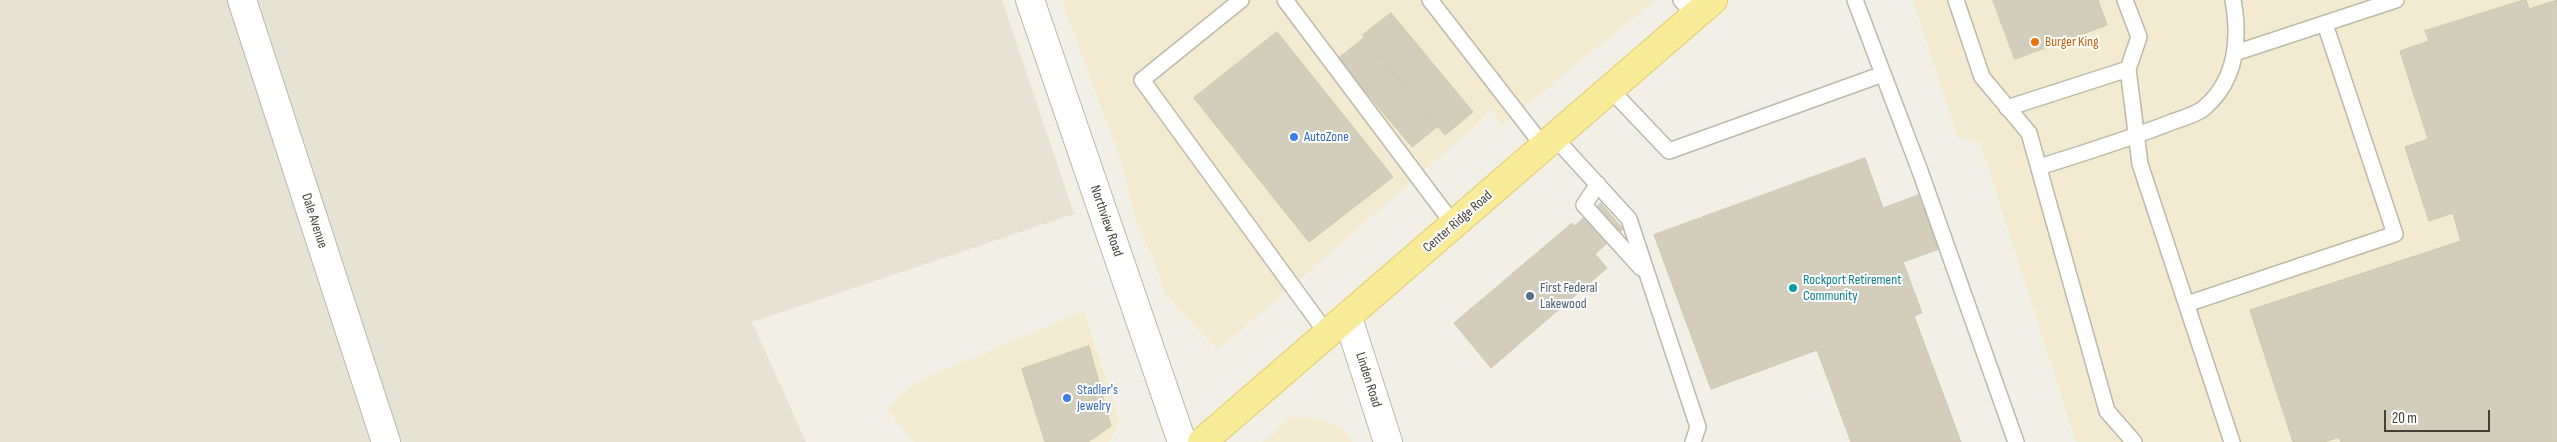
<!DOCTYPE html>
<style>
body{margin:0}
#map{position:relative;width:2557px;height:442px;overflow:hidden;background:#f2f0e6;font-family:"Sofia Sans Condensed",sans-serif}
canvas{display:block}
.scale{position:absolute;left:2384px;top:410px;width:106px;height:22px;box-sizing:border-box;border:2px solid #454136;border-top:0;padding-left:6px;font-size:15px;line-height:18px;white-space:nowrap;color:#454136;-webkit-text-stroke:4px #fff;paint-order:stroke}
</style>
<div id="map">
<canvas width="2557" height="442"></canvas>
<div class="scale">20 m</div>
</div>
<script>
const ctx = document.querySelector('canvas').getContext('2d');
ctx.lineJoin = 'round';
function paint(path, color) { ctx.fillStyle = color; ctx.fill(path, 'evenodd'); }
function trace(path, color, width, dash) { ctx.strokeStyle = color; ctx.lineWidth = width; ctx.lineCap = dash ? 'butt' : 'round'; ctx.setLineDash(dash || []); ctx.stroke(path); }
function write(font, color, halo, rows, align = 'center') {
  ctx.font = font + ' "Sofia Sans Condensed",sans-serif'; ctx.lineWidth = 4; ctx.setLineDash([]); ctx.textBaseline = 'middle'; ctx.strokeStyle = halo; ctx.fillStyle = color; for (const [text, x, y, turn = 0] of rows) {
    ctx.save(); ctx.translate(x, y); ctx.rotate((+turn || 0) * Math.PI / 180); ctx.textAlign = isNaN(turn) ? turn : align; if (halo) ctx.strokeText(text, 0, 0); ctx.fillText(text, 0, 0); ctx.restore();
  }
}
const residential = new Path2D(`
 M0,0H1002L1074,214L752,322L806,442H0Z`);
const commercial = new Path2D(`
 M1066,0H1655L1502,125L1492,110L1473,128L1218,350L1165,294L1155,262L1137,225L1122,164L1062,1Z
 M1913,0H2557V442H2076L1980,142L1958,138Z
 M1084,311L1120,422L1109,442H914L887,409L914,383Z
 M1291,417L1317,419L1343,428L1353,442H1263Z`);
const building = new Path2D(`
 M1993,0H2098L2107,25L2015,59Z
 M2524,0H2526L2529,9L2557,0V442H2341L2339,437L2325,442H2293L2250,310L2461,241L2453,213L2429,221L2405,147L2428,139L2400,51L2429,41L2425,31Z
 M1391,13L1473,112L1445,135L1363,35Z
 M1277,32L1393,177L1309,242L1194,98Z
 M1364,38L1438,126L1412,147L1338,59Z
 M1865,158L1883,208L1921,194L1942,248L1903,262L1922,313L1914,316L1961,442H1851L1817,350L1711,389L1654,235Z
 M1601,203L1623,229L1595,254L1607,268L1491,368L1454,323L1572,223L1574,226Z
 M1089,346L1111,426L1088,442H1045L1022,369Z`);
const service = new Path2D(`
 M1241,0L1142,80L1328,335
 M1285,0L1454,225
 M1430,0L1544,147
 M1681,0L1695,16
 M1855,0L1920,171L2016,442
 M1956,0L1982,77L2029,133L2107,411L2134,442
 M2125,0L2139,37L2128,69L2140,164L2232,442
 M2235,53L2396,0
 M1610,89L1669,151L1883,74
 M2007,108L2128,69
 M1555,138L1629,219L1698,427L1693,442
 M2039,167C2084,153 2129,139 2172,122C2182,118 2196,115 2204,108C2237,80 2240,39 2233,0
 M1598,184L1584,205L1641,268
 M2187,304L2395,234L2325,24`);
const minor = new Path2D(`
 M242,0L386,442
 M1030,0L1182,442
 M1348,318L1388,442`);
const primary = new Path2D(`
 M1202,442L1713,0`);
const markers = [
 [2035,42,5,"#e8710a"],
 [1294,137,5,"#3f7fe0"],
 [1793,288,5,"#0f9aa8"],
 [1530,296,5,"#5c6f8a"],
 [1067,398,5,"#3f7fe0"]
];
const foodNames = [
 ["Burger King",2045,42]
];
const shopNames = [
 ["AutoZone",1304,137],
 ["Stadler's",1077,390],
 ["Jewelry",1077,406]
];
const streetNames = [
 ["Dale Avenue",314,221,72],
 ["Northview Road",1106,221,71],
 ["Center Ridge Road",1458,222,-41],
 ["Linden Road",1368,380,72]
];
const cultureNames = [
 ["Rockport Retirement",1803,280],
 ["Community",1803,296]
];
const serviceNames = [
 ["First Federal",1540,288],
 ["Lakewood",1540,304]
];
paint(residential, '#e6e3d4');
paint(commercial, '#f3ead2');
paint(building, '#d3cebc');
trace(building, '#cec7b0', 1);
trace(service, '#bdb9a9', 18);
trace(minor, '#bdb9a9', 30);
trace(primary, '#decc69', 30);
trace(service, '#fff', 15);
trace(minor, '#fff', 28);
trace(primary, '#f9ec98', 28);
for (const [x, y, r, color] of markers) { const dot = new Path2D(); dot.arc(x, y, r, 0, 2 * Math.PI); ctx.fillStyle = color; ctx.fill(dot); trace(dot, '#fff', 2); }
write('14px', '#c56008', '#fff', foodNames, 'left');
write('14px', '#366cbe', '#fff', shopNames, 'left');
write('14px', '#454136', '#fff', streetNames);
write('14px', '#0d838f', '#fff', cultureNames, 'left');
write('14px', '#4e5e75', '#fff', serviceNames, 'left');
</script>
